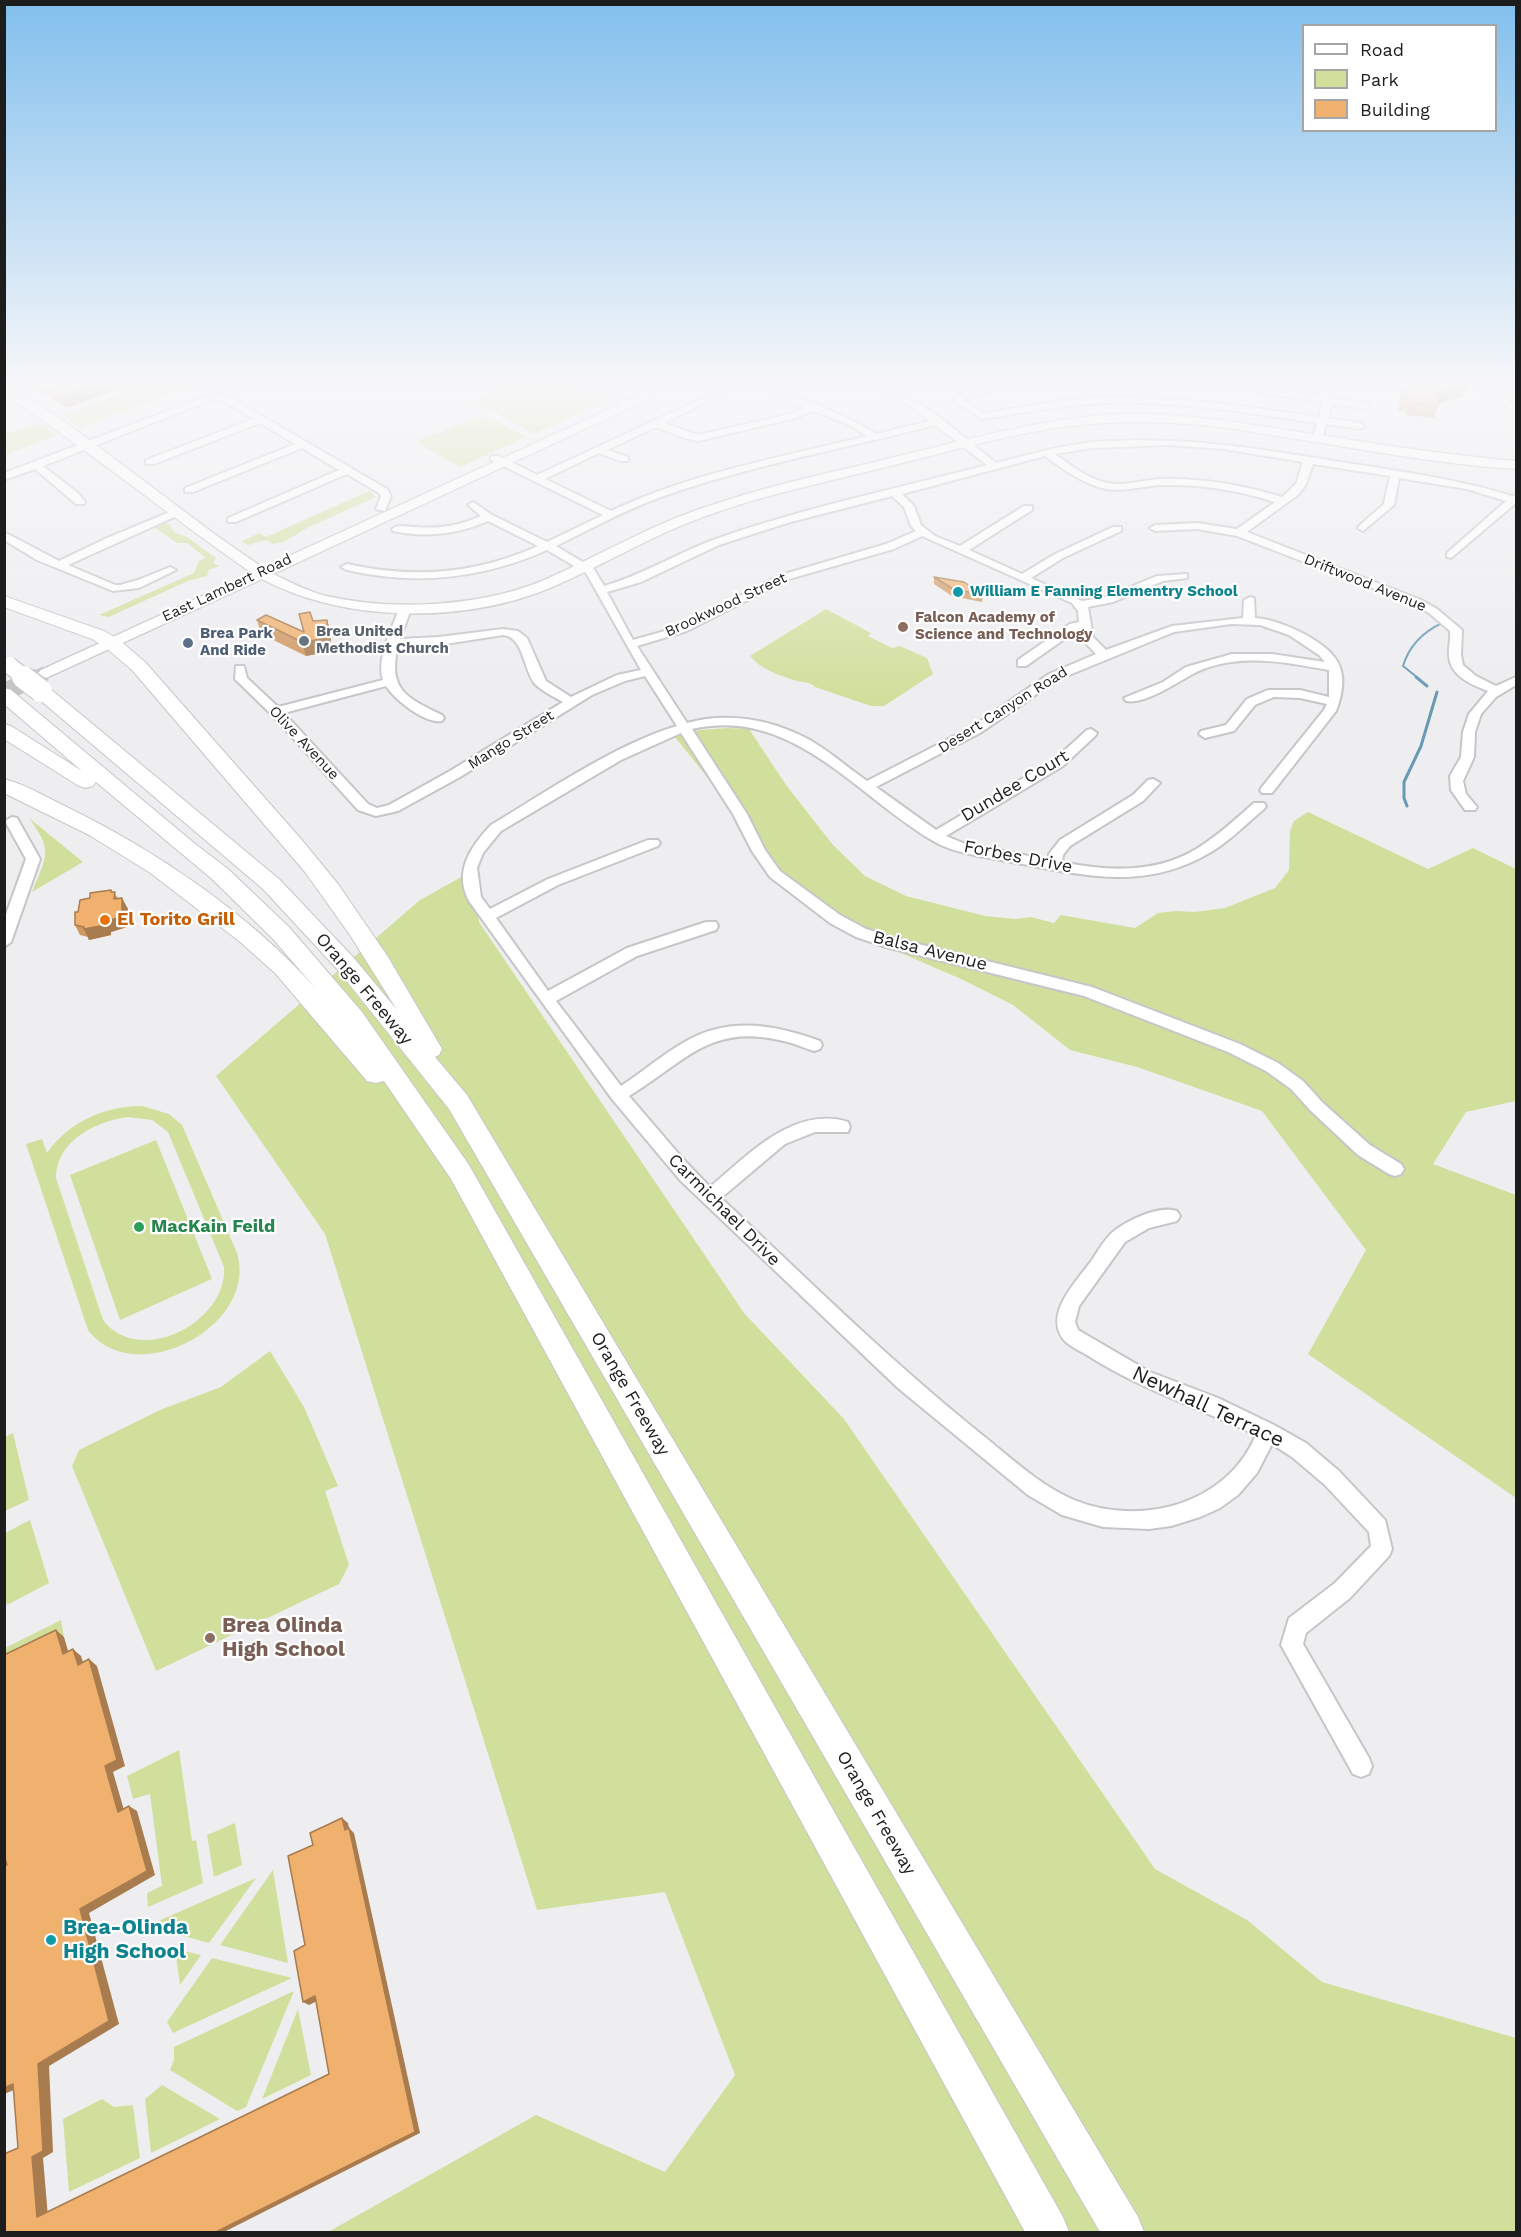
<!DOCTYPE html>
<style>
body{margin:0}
#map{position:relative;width:1521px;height:2237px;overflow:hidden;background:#eeeef1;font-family:"Work Sans",sans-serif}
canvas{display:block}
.frame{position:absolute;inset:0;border:6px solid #1d1d1e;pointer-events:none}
.legend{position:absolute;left:1302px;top:24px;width:195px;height:108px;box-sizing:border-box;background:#fff;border:2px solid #a5a5a5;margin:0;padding:8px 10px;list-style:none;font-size:18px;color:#1d1d1e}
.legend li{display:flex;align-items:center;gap:12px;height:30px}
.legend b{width:30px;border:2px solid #a5a5a5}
</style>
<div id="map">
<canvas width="1521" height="2237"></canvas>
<div class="frame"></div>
<ul class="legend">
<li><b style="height:8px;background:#fff"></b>Road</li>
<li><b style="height:16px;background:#d1df9c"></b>Park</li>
<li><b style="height:16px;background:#f0b16f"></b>Building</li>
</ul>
</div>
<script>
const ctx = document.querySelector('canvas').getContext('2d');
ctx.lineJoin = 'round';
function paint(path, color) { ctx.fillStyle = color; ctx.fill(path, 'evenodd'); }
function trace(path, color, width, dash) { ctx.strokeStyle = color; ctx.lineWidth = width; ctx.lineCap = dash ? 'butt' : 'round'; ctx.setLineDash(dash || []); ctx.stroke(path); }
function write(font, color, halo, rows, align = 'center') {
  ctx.font = font + ' "Work Sans",sans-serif'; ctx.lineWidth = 4.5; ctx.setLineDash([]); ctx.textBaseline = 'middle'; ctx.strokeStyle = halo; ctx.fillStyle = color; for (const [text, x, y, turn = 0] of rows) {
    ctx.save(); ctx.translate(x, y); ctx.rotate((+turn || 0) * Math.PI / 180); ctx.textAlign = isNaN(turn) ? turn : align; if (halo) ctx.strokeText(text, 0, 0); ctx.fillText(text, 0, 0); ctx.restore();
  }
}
const green = new Path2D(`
 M146,385H195L80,428L63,415Z
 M513,385H573L606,401L534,434L473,400Z
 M481,417L490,418L526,437L460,467L418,443L419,440Z
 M40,423L57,435L5,455V434Z
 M369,491L376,497L309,527L284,542L273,544L266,540L248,545L241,542L259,533L266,537Z
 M163,523L169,524L174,532L187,537L216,558L213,563L219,566L209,570L207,576L188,581L109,617L99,615L194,573L199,561L206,558L187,543H177L154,527Z
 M826,609L871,633L868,636L892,648L900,646L927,658L933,674L884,706H871L815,687C809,681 804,683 797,681C780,676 760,669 750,656Z
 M728,728L749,729L786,785L833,845L865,876L906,896L985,916L1015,919L1031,917L1054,923L1061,915L1135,928L1158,913L1176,911L1195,912L1225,908L1275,888L1289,870L1290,831L1294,821L1308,812L1428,869L1473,848L1516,869V1101L1466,1112L1433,1164L1516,1195V1498L1308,1354L1366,1250L1262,1111L1137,1067L1070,1050L1013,1005L961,979L820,918L675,737L700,730Z
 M29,818L83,862L32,892C46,856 54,852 29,818Z
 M472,871L479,922L744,1313L844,1419L1155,1869L1247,1920L1322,1982L1516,2038V2232H328L536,2115L665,2172L735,2075L665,1892L537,1910L325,1234L216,1076L420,900Z
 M142,1106L169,1114L182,1125L237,1253C259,1327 134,1391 88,1330L26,1144L42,1139L47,1153C69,1122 104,1106 142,1106ZM128,1117L152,1120L168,1132L224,1267C228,1322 139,1368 103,1320L56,1178C56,1141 96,1121 128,1117Z
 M156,1140L212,1279L120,1320L70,1175Z
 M270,1351L304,1407L338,1486L325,1491L349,1565L339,1584L156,1671L72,1466L79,1450L160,1410L221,1387Z
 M13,1433L29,1500L5,1511V1437Z
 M30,1520L49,1583L7,1605L4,1595L5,1533Z
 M61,1620L64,1637L5,1666V1648Z
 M179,1750L192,1841L196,1840L203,1883L148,1907L147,1893L162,1886L150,1794L133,1799L127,1776Z
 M235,1823L242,1865L214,1877L207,1835Z
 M273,1870L288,1963L220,1945Z
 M256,1878L209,1943L147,1926Z
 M175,1949L201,1955L180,1985Z
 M212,1958L292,1978L173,2033L167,2022Z
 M294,1991L246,2107L237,2111L170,2070L174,2060V2047Z
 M298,2009L311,2075L262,2099Z
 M162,2085L220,2119L151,2153L145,2099Z
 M102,2099L114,2107L133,2105L140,2158L69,2192L63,2119Z`);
const streamFar1 = new Path2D(`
 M1418,678L1403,666C1409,646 1423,632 1442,623`);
const stream = new Path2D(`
 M1416,677L1427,686
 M1407,806L1404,798V782L1421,746L1437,692`);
const majorTunnelFar1 = new Path2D(`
 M34,678L46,673`);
const majorTunnel = new Path2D(`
 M4,692L38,677`);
const minor = new Path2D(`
 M585,385H597L636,404L628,406Z
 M731,385H743L664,423L698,435L790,414L804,407L751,385C778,385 852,418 876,434L930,421L908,404L864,385C908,383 963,437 996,463C1028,455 1061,445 1094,442C1183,435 1260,449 1347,463C1403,472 1458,479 1512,496L1516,495V503L1451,558L1447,557V553L1506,501L1467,489L1399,478L1394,505L1363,531L1358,528L1359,526L1384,504L1390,476L1313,464L1306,484L1299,494L1247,532L1421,600L1437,609L1462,630L1461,655L1463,665L1476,676L1496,686L1516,677V685L1496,697L1481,714L1475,732L1474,757L1463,781L1466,794L1477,807L1475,810H1465L1451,790L1450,776L1461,757L1463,732L1469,714L1488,691C1472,685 1450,676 1449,656C1448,648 1451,640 1450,631L1429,613L1413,604L1237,536L1197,529L1155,531L1150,528L1155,525L1197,523L1237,529L1275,502C1238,490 1200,484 1161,485C1143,486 1124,492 1106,489C1083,484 1064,470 1045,456L902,494L914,506L921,525L935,536L960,546L1024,506H1032V510L969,550L1022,574L1055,554L1113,527H1121V531L1063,558L1031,578L1082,601L1106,597L1157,576L1187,574V578L1163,581L1113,602L1088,607L1093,637L1106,650L1172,626L1243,618L1244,600L1250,597L1254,598L1255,618C1278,619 1325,640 1337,661C1346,676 1342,696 1336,711L1272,793H1262L1260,790L1262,787L1324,710L1327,704L1300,698L1274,697L1255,705L1234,731L1205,738L1199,734L1201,731L1226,725L1247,699L1268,690H1300L1329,697V670C1298,665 1264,657 1232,662C1221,663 1203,668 1193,674C1177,682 1145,705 1126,701L1124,698L1163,682L1186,667L1232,654H1272L1325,662L1319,655L1289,635L1260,625L1231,624L1174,632L1057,680L980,733L876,787L936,830L1054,760L1087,730L1091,729L1097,733L1095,736L1063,766L946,836L963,843L1049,860V854L1060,840L1133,795L1148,780L1153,779L1160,783L1143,801L1070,846L1063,855L1062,862C1110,872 1162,874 1204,844C1222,832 1238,817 1254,803H1264L1266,806L1264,809C1247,823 1230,841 1211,852C1146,891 1087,876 1017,863C989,857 955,855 930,839C854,793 790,706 692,729L747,814L765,850L780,871L840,915L866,929L894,938L1092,987L1240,1044L1278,1063L1303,1081L1323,1103L1370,1145L1401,1164L1404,1169L1401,1174L1395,1176L1389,1174L1358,1155L1311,1111L1291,1089L1266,1071L1228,1052L1084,996L886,947L856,937L830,923L770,877L752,851L733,814L681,733L621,760L501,831L483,853L477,868L481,897L490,909L548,879L648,840H658L660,843L658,846L558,885L496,918L548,991L627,948L706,922H716L718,926L716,930L637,956L556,1001L621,1086C644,1071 665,1052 690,1039C732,1017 776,1025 820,1041L822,1045L820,1049L814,1051C802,1047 791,1042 779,1040C708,1024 683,1064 629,1096L683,1159L710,1187C747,1156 794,1105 848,1122L850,1127L848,1132H815L785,1144L721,1198C806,1278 890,1361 981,1434C1010,1457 1039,1485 1074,1500C1140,1527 1227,1505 1256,1435C1199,1408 1140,1389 1087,1355C1080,1351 1069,1346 1064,1340C1043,1314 1077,1281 1092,1260C1098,1251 1105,1238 1114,1231C1128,1220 1159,1205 1177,1211L1180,1216L1177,1221L1149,1228L1125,1242L1079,1306L1075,1322L1078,1330L1150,1372L1218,1398L1274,1425L1306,1443L1339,1471L1385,1520L1392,1549L1389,1556L1350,1598L1306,1633L1303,1644L1369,1758L1372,1766L1369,1774L1361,1777L1353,1774L1281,1645L1289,1618L1335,1583L1371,1546L1369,1532L1325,1485L1292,1457L1272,1444L1257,1473L1238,1495L1220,1508L1200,1517L1171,1526L1149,1529L1103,1527L1062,1515L1028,1495L898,1388L680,1180L612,1099L469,901C453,872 471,846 491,825C548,791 614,745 677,726L645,676L625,681L592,695L460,777L398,811L376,816L358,810L272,715L235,679L236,666H244L247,678L278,707L383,680C376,658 392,629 399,609L405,606L411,609L400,639L439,637L503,629L518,631L527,638L546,681L571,697L617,675L641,670L586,573L547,550C482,579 417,586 347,570L341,567L347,564C414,579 476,574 538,546L488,521C459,534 425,538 393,531L392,529C398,524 406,527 415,527C438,529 459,526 481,516L468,505L473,502L492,515L547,542L603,515L491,460V456H499L537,475ZM813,411L850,425L867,436C782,457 691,473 611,511L545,479L599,453L620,461H628V457L607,450L656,427L684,438L698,441L796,418ZM935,425L987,465C896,489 802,508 713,540C676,554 642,575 604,586L594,569L556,546C591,529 626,509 664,496C752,465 846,448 935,425ZM1167,445L1223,449L1303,462L1296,484L1282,497C1243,485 1203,478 1163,479C1144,479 1123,488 1103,482C1086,477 1070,465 1055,454L1092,448ZM892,496L904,507L911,526L916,531L886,544L781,575L679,627L633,640L607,592L641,582L719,545L787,523ZM922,536L1072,603L1078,611L1079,622L1070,624L1018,660V666H1026L1080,628L1081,638L1096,654L1049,674L972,727L867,781C847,767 827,749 806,738C770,719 726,712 687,723L637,646L687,631L789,579L894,549ZM503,635C524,637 523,669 535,684C542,691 554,697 563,702L450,771L389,805L377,808L368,804L284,713L386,686C395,700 425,724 442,721L444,718L442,715C407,698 387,690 398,646L439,645Z
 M997,385H1012L963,399L984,413C1026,407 1069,397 1112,397C1181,397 1250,407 1319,417L1323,402L1255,392L1250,389L1255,386L1323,397L1313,385L1324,387L1358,385L1354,388L1329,392L1332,398L1366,403L1371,406L1366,409L1332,404L1328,418L1360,423L1365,426L1360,429L1326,424L1323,437L1318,440L1313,437L1317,423C1249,413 1179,401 1110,403C1067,404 1024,413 982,419L953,400L957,395Z
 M1055,385H1066L1061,388Z
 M1515,385L1516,390L1490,398L1485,395Z
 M219,394L231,398L387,489L391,496L385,511L376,509L381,496L379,493L347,474L236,522H228V518L339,470L302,448L193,492H185V488L295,444L260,423L154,464H146V460L253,419L225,402L218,400L209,401L43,466L78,493L85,502L84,504H76L35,469L4,480V473L204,397Z
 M177,509L182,512L181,514L68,565L115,585H120L138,580L170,567L176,570L139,588L113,591L37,560L4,540V532L59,561L107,538Z
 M12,817L17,818L40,859L11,942L4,947V920L26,859L5,821Z`);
const major = new Path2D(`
 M4,385L57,416L217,536L263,568L662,385H677L675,387L273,574C290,582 307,591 326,596C392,611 479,607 542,581C597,557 648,526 706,507C769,485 835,472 899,456C976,438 1053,415 1133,414C1187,414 1240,423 1293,431C1367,442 1441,455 1516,461V469C1437,464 1357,448 1278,436C1253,432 1227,427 1201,425C1158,421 1114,421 1071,426C1011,433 952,451 894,465C835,480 775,492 717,512C659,531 608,563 552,587C465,624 345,623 262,579L46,678L38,673L41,670L252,573C168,515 89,450 4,394Z
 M1464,385H1479L1516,404V411Z`);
const highway = new Path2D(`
 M4,596L104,631L118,639L145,662L301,839L338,884L388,957L442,1049L439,1055L435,1057L467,1095L1138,2217L1144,2232H1100L449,1109L337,969L263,889L34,695L32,691L34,687H48L279,879L353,957L397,1010L350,935L305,872L132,670L105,647L92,639L4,607Z
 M4,688L11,690L194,843L228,869L289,927L362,1012L469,1165L1063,2217L1069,2232H1025L451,1179L384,1081L376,1083L367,1081L275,973L239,941L149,872L89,835L4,793V779C25,784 44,796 63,805C155,850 249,913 317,990L273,939L212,879L96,782L93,786L86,788L79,786L4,739V724L11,726L82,771L4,704Z`);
const highwayBridgeFar1 = new Path2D(`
 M9,665L25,678`);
const highwayBridge = new Path2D(`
 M23,677L41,691`);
const wall = new Path2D(`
 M34,385H132L66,408L35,387Z
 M1413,385H1468L1464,396L1438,404L1439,405L1434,418L1406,415V412L1399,411L1398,402L1402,389L1411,390Z
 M934,577L983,595L982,602L952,596L934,584Z
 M257,620L304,632L313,621L327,620L331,634V645L325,649L326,652L306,656L261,634Z
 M113,892L128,909L127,927L111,932V935L89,940L88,937L80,935L75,925L78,912Z`);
const shadedWall = new Path2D(`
 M92,385H132L66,408L61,396Z
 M1465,385H1468L1464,396L1434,405L1436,393Z
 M327,620L331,634V645L325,649L326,652L306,656L302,642L321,635Z
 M122,898L128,909L127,927L111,932V935L89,940L84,929L105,921Z
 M56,1630L64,1637L71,1661L63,1654Z
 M73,1649L81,1656L86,1672L78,1665Z
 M89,1659L97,1666L125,1766L113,1772L126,1817L118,1812L105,1766Z
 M129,1806L137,1811L155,1875L89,1913L119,2024L49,2066L53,2152L43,2158L48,2217H37L32,2157L38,2064L80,1909Z
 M342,1818L348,1823L349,1828L354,1833L420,2133L224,2232H216L415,2132Z
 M315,1996L321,1999L309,2005L303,2002Z
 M13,2084L24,2086L4,2094V2088Z`);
const building = new Path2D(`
 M45,385H92L61,396Z
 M1413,385H1465L1436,393L1439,405L1411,403L1410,399H1404L1402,389L1413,390Z
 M934,577L964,582L983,595L953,589Z
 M310,612L313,621L327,620L328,631L321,635L322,639L302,642L257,620L266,615L304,632L299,614Z
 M111,890V892H115L114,899L122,898V917L105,921L106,925L84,929V927L75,925V912H78L80,900L90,898V893Z
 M56,1630L63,1654L73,1649L78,1665L89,1659L117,1760L105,1766L118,1812L129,1806L147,1871L80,1909L109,2021L38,2064L43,2151L32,2157L37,2217L329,2074L315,1996L303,2002L294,1951L305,1945L288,1856L313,1845L310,1833L342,1818L345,1830L349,1828L415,2132L216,2232H4V2154L18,2148L13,2084L4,2088V1866L7,1865L4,1854V1655Z`);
const markers = [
 [958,592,6,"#0f9aa8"],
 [903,627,6,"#8d6e63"],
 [304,641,6,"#6b7280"],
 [188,643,6,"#5c6f8a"],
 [105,920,6,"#e8710a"],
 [139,1227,6,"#2e9e5b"],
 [210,1638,6,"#8d6e63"],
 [51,1940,6,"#0f9aa8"]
];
const farStreetnames = [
 ["Driftwood Avenue",1365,583,22],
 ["East Lambert Road",227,588,-25],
 ["Brookwood Street",726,605,-25],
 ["Desert Canyon Road",1003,710,-32],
 ["Mango Street",511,740,-32],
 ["Olive Avenue",304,743,47]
];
const farCulturenames = [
 ["William E Fanning Elementry School",970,592]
];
const farEducationnames = [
 ["Falcon Academy of",915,618],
 ["Science and Technology",915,635]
];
const farWorshipnames = [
 ["Brea United",316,632],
 ["Methodist Church",316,649]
];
const farServicenames = [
 ["Brea Park",200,634],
 ["And Ride",200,651]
];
const streetNames = [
 ["Dundee Court",1015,786,-31],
 ["Forbes Drive",1018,857,11],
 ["Balsa Avenue",930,951,14],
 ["Orange Freeway",364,989,50],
 ["Carmichael Drive",724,1210,45],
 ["Orange Freeway",630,1394,60],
 ["Orange Freeway",876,1813,60]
];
const foodNames = [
 ["El Torito Grill",117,920]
];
const leisureNames = [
 ["MacKain Feild",151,1227]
];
const nearStreetnames = [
 ["Newhall Terrace",1208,1407,25]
];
const nearEducationnames = [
 ["Brea Olinda",222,1626],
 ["High School",222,1650]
];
const nearCulturenames = [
 ["Brea-Olinda",63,1928],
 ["High School",63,1952]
];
paint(green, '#d1df9c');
trace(streamFar1, '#699ab4', 2);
trace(stream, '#699ab4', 3);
trace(majorTunnelFar1, '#c4c4c7', 14, [14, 7]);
trace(majorTunnel, '#c4c4c7', 18, [18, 9]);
trace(minor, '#c6c6c9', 4);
trace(major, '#c6c6c9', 3);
trace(highway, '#c6c6c9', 2);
paint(minor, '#fff');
paint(major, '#fff');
paint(highway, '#fff');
trace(highwayBridgeFar1, '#c6c6c9', 19, []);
trace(highwayBridge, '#c6c6c9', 24, []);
trace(highwayBridgeFar1, '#fff', 16);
trace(highwayBridge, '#fff', 22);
paint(wall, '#ce985f');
paint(shadedWall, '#a87c4e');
paint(building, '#f0b16f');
trace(building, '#a87c4e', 1.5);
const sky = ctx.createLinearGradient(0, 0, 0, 698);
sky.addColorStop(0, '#82bfed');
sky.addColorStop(0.55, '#f7f7f9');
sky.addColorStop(1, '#f7f7f900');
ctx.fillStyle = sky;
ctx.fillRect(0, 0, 1521, 698);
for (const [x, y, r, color] of markers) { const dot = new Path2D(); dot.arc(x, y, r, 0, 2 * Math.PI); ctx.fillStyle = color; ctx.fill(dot); trace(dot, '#fff', 2); }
write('15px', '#1d1d1e', '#fff', farStreetnames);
write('bold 15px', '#0d838f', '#fff', farCulturenames, 'left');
write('bold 15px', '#785e54', '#fff', farEducationnames, 'left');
write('bold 15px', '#5b616d', '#fff', farWorshipnames, 'left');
write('bold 15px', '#4e5e75', '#fff', farServicenames, 'left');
write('18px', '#1d1d1e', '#fff', streetNames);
write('bold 18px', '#c56008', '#fff', foodNames, 'left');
write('bold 18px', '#27864d', '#fff', leisureNames, 'left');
write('21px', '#1d1d1e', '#fff', nearStreetnames);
write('bold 21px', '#785e54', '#fff', nearEducationnames, 'left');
write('bold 21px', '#0d838f', '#fff', nearCulturenames, 'left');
</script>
